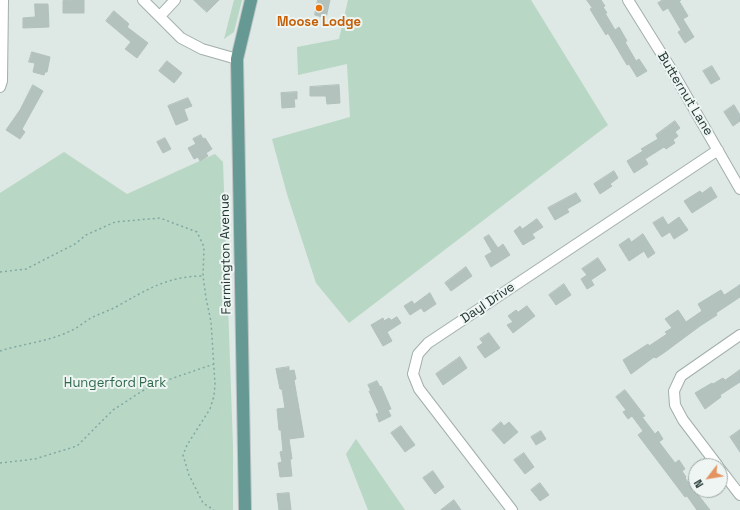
<!DOCTYPE html>
<style>
body{margin:0}
#map{position:relative;width:740px;height:510px;overflow:hidden;background:#dee8e5;font-family:"Space Grotesk",sans-serif}
canvas{display:block}
.north{position:absolute;left:688px;top:458px;width:40px;height:40px;box-sizing:border-box;background:#eef5f2;border:1px solid #9ca9a6;border-radius:50%;rotate:239deg;font-size:11px;font-weight:700;line-height:16px;text-align:center;color:#213633}
.north::after{content:'';display:block;margin:auto;width:14px;height:18px;background:#e49360;clip-path:polygon(50% 0,100% 100%,50% 72%,0 100%)}
</style>
<div id="map">
<canvas width="740" height="510"></canvas>
<div class="north">N</div>
</div>
<script>
const ctx = document.querySelector('canvas').getContext('2d');
ctx.lineJoin = 'round';
function paint(path, color) { ctx.fillStyle = color; ctx.fill(path, 'evenodd'); }
function trace(path, color, width, dash) { ctx.strokeStyle = color; ctx.lineWidth = width; ctx.lineCap = dash ? 'butt' : 'round'; ctx.setLineDash(dash || []); ctx.stroke(path); }
function write(font, color, halo, rows, align = 'center') {
  ctx.font = font + ' "Space Grotesk",sans-serif'; ctx.lineWidth = 4; ctx.setLineDash([]); ctx.textBaseline = 'middle'; ctx.strokeStyle = halo; ctx.fillStyle = color; for (const [text, x, y, turn = 0] of rows) {
    ctx.save(); ctx.translate(x, y); ctx.rotate((+turn || 0) * Math.PI / 180); ctx.textAlign = isNaN(turn) ? turn : align; if (halo) ctx.strokeText(text, 0, 0); ctx.fillText(text, 0, 0); ctx.restore();
  }
}
const green = new Path2D(`
 M234,0H242L234,32L224,39Z
 M348,0H531L608,125L349,323L316,283L287,194L272,139L350,117L347,64L298,75L297,47L339,39Z
 M64,152L127,194L215,154L223,162L233,447V510H0V193Z
 M356,439L405,510H368L346,454Z`);
const building = new Path2D(`
 M73,0H84V13H63V1Z
 M194,0H219L207,12Z
 M318,0H330L326,18L315,15Z
 M587,0H601L605,6L603,7L607,13H605L615,30L619,27L627,41L625,42L636,61L639,59L647,71L637,77L629,64L627,65L608,33L606,35L590,9L592,8Z
 M663,0H681L679,1L688,16L683,19L694,37L685,43L678,32L681,30L668,8L663,11L658,3Z
 M35,4H48L49,27L23,28V18L35,17Z
 M114,11L129,24L127,27L148,43L137,58L125,49L131,42L106,21Z
 M32,52L50,57L47,72H45L44,75L33,72L35,63L29,62Z
 M167,61L182,73L174,83L159,71Z
 M712,66L720,79L711,84L703,71Z
 M33,85L43,91L22,129L25,132L20,139L6,130L20,110Z
 M339,85L340,103L327,104L326,96H310V87Z
 M297,92V99H294L295,107L282,108L281,93Z
 M188,98L192,106L184,109L188,120L176,125L168,106Z
 M734,105L740,115V121L733,126L724,112Z
 M675,121L680,128L675,132L678,136L673,140L675,143L666,149L664,147L645,159L648,164L634,173L627,161L643,151L641,149L658,139L656,135Z
 M201,135L203,139L205,138L212,149L206,153L208,156L200,161L198,157L194,159L188,148L196,144L193,139Z
 M165,138L171,149L163,153L157,142Z
 M614,171L618,178L610,184L612,186L600,194L594,184Z
 M711,187L717,197L692,213L684,201L700,191L702,193Z
 M576,193L581,201L567,209L569,212L555,220L548,208Z
 M663,217L668,225L679,217L688,230L674,239L670,232L662,237L653,223Z
 M537,219L543,227L532,234L535,238L523,245L514,231L520,226L522,229Z
 M643,234L655,253L648,258L644,251L629,261L619,245L629,238L631,242Z
 M489,235L498,248L503,244L510,255L491,267L485,256L492,252L484,238Z
 M598,258L606,270L591,280L594,285L587,289L581,279L587,275L582,269Z
 M466,267L472,276L451,291L445,283Z
 M564,284L571,295L556,305L549,295Z
 M740,285V297L716,313L717,315L700,326L665,352L656,358L654,357L631,374L623,360L648,344L649,346L667,334L665,332L672,328L665,319L678,310L686,322L702,311L698,304L721,290L724,295Z
 M430,293L436,304L424,312L421,308L410,315L404,306L412,301L414,304Z
 M527,306L535,316L513,333L507,325L513,322L508,316L516,310L518,312Z
 M397,317L401,323L387,332L392,341L383,346L371,325L383,318L384,321L389,318L391,320Z
 M489,333L500,348L485,358L477,347L483,343L480,339Z
 M460,357L467,368L443,385L436,374Z
 M289,367V371L294,370L296,379L294,380L304,437L289,439L292,459H290L292,476L280,477L278,463L282,462L280,452L283,451L281,430H279L277,409L285,408L282,389H280L276,369Z
 M740,370V382L720,395L721,397L705,409L695,393L712,383L713,384L723,378L725,380Z
 M377,381L380,387L381,386L391,409L388,410L391,416L379,422L376,414L379,413L369,391H371L368,385Z
 M625,390L645,416L642,417L655,434L658,431L663,439L659,442L675,463L679,460L685,469L682,471L686,477L685,478L710,510H697L687,496L685,497L638,435L643,431L632,416L628,419L623,412L626,410L616,397Z
 M501,422L504,426L509,422L518,432L504,444L492,430Z
 M401,426L415,445L405,452L391,433Z
 M740,430V452L730,437Z
 M541,431L546,439L536,445L531,437Z
 M524,453L534,467L525,474L514,460Z
 M433,471L444,487L435,494L423,478Z
 M540,483L549,495L540,501L531,490Z
 M289,493L291,510H279L277,494Z
 M454,500L461,510H441Z`);
const path = new Path2D(`
 M0,272L26,269L75,244L86,235L115,222L160,218L197,232L204,247L203,276L206,298L211,322L215,384L214,396L210,409L187,445L183,455L189,475L203,503L214,510
 M0,351C22,344 51,341 70,331C78,328 84,322 91,318C99,314 108,311 116,307C146,290 168,276 203,276
 M0,463L35,459L77,446L113,410L150,386L214,364`);
const minor = new Path2D(`
 M143,0L181,38L202,49L237,59
 M628,0L671,69L740,189
 M160,16L175,0
 M0,87L2,81L3,0
 M718,466L683,420L675,405L674,391L681,376L740,335
 M720,469L740,495
 M512,510L419,389L413,374L418,354L428,343L718,150`);
const major = new Path2D(`
 M245,510L237,59L251,0`);
const markers = [
 [319,8,4,"#e8710a"]
];
const foodNames = [
 ["Moose Lodge",319,22]
];
const streetNames = [
 ["Butternut Lane",685,94,59],
 ["Farmington Avenue",226,254,-91],
 ["Dayl Drive",488,303,-34]
];
const parkNames = [
 ["Hungerford Park",115,383]
];
paint(green, '#b8d7c5');
paint(building, '#b4c2be');
trace(building, '#b1c1bc', 1);
trace(minor, '#a2afac', 12);
trace(major, '#bcc3c2', 14);
trace(path, '#81a9a2', 1.5, [2, 3]);
trace(minor, '#fff', 10);
trace(major, '#669993', 12);
for (const [x, y, r, color] of markers) { const dot = new Path2D(); dot.arc(x, y, r, 0, 2 * Math.PI); ctx.fillStyle = color; ctx.fill(dot); trace(dot, '#eef5f2', 1.5); }
write('bold 13px', '#c56008', '#eef5f2', foodNames);
write('13px', '#213633', '#eef5f2', streetNames);
write('13px', '#2f684e', '#eef5f2', parkNames);
</script>
